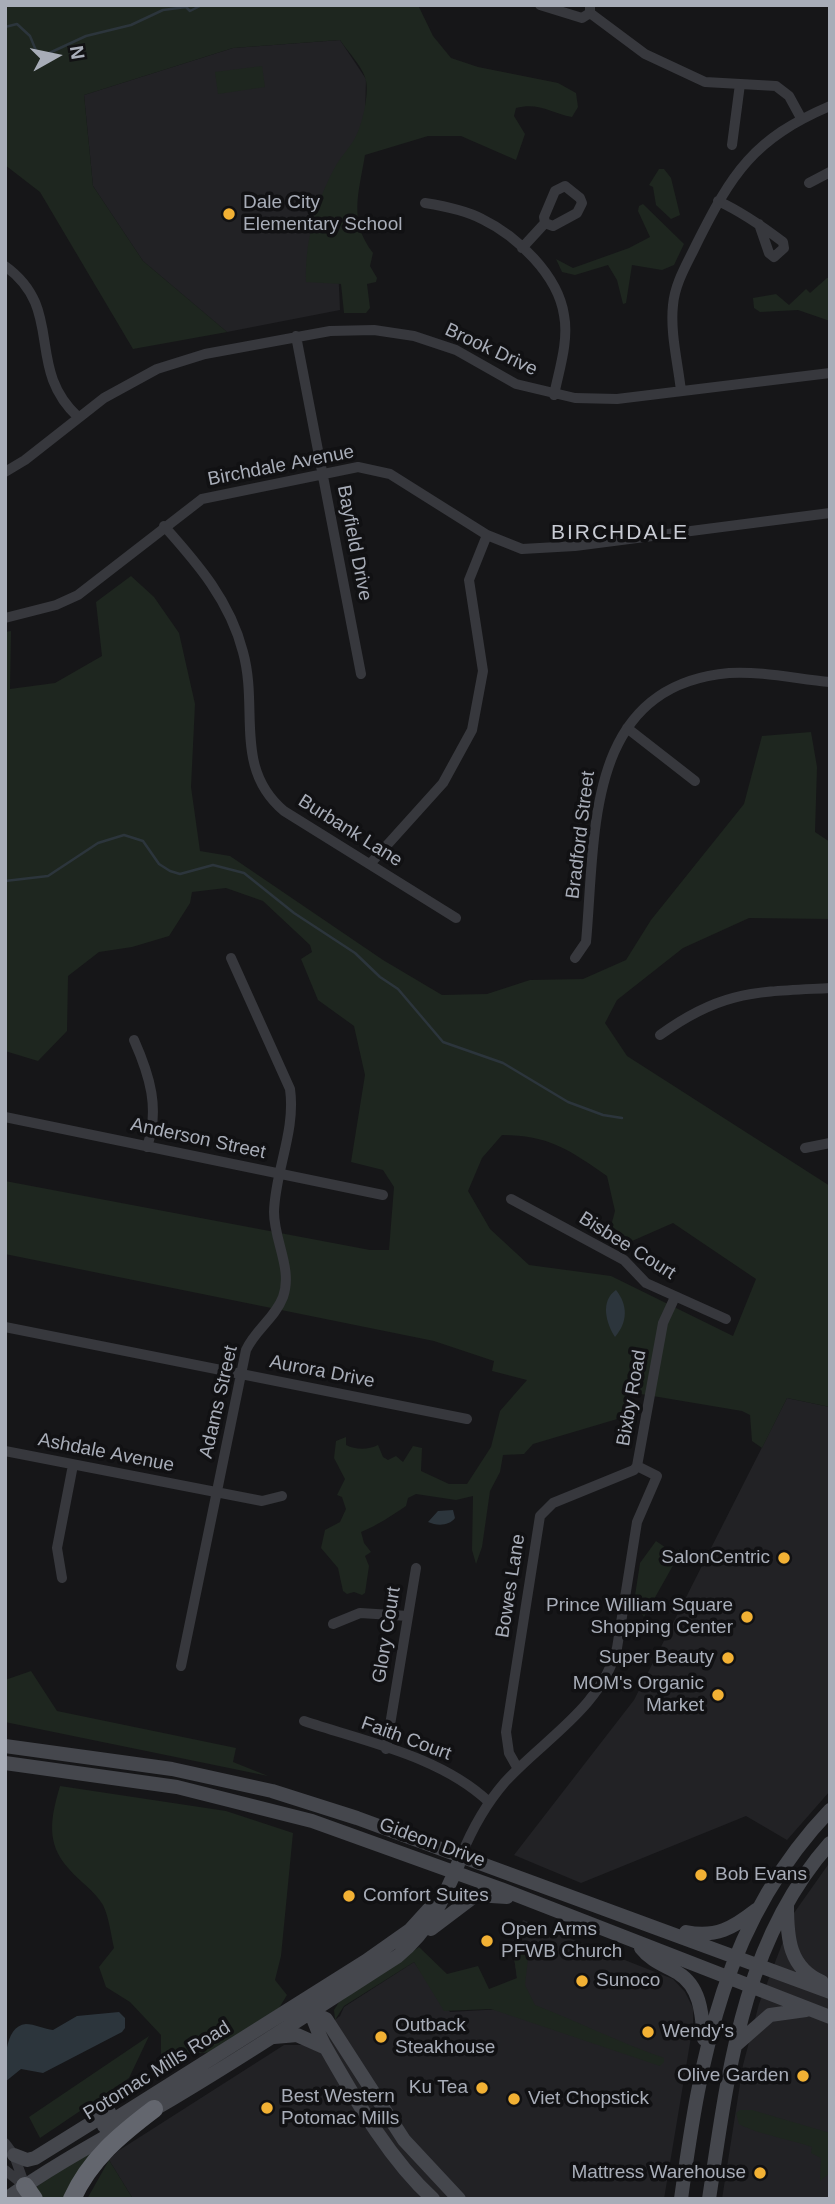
<!DOCTYPE html>
<style>
body{margin:0}
#map{position:relative;width:835px;height:2204px;overflow:hidden;background:#161618;font-family:Arial,sans-serif}
canvas{display:block}
.frame{position:absolute;inset:0;border:7px solid #a8adb8;pointer-events:none}
.north{position:absolute;left:21px;top:21px;width:70px;height:70px;-webkit-text-stroke:5px #111113;paint-order:stroke;rotate:81deg;font-size:19px;font-weight:700;line-height:28px;text-align:center;color:#a8adb8}
.north::after{content:'';display:block;margin:auto;width:24px;height:32px;background:#a8adb8;clip-path:polygon(50% 0,100% 100%,50% 72%,0 100%)}
</style>
<div id="map">
<canvas width="835" height="2204"></canvas>
<div class="frame"></div>
<div class="north">N</div>
</div>
<script>
const ctx = document.querySelector('canvas').getContext('2d');
ctx.lineJoin = 'round';
function paint(path, color) { ctx.fillStyle = color; ctx.fill(path, 'evenodd'); }
function trace(path, color, width, dash) { ctx.strokeStyle = color; ctx.lineWidth = width; ctx.lineCap = dash ? 'butt' : 'round'; ctx.setLineDash(dash || []); ctx.stroke(path); }
function write(font, color, halo, rows, align = 'center') {
  ctx.font = font + ' Arial,sans-serif'; ctx.lineWidth = 7; ctx.setLineDash([]); ctx.textBaseline = 'middle'; ctx.strokeStyle = halo; ctx.fillStyle = color; for (const [text, x, y, turn = 0] of rows) {
    ctx.save(); ctx.translate(x, y); ctx.rotate((+turn || 0) * Math.PI / 180); ctx.textAlign = isNaN(turn) ? turn : align; if (halo) ctx.strokeText(text, 0, 0); ctx.fillText(text, 0, 0); ctx.restore();
  }
}
const built = new Path2D(`
 M340,40L366,79L364,155L337,242L340,310L227,332L143,261L93,186L84,95L233,48Z
 M787,1398L830,1407V1791L787,1840L746,1816L581,1883L514,1855L634,1700Z
 M830,1862V2199H722L743,2065L759,2004L794,1913Z
 M523,1920L673,1979L685,1992L693,2008V2025L664,2199H133L109,2160L118,2151L284,2045H301L340,2016L344,2007L414,1962L450,2012L502,2009L517,1979L512,1943Z`);
const green = new Path2D(`
 M5,5H418L433,36L451,58L478,67L558,83L576,93L578,107L572,117C551,113 539,102 516,108L514,116L525,134L516,160L461,136H428L365,155C359,192 348,221 373,253L370,266L377,278L376,282L367,284L370,308L366,313H344L341,284L306,282C305,241 315,205 334,169C340,157 349,149 355,138C362,126 369,95 366,81C364,68 348,52 340,40L233,48L84,95L93,186L143,261L227,332L133,349L40,192L5,165Z
 M262,66L265,87L218,94L215,72Z
 M659,169H664L671,178L680,215L671,219L656,205L653,187L649,185Z
 M643,204L684,244L674,265L662,270L632,265L626,303L623,304L617,280L608,265L575,275L562,272L556,259L573,268L629,248L650,237L638,211L639,206Z
 M827,278H830V321L798,310L760,312L754,308L753,298L776,294L789,305L806,289L810,293Z
 M131,576L154,597L179,633L195,704L191,787L200,851L230,856L383,960L442,995L487,994L530,980L583,979L626,960L651,920L744,804L762,736L811,732L817,767L815,832L830,842V919L749,918L683,948L617,1000L605,1023L627,1056L830,1186V1407L787,1398L762,1448L752,1441L750,1415L742,1411L629,1392L630,1405L624,1417L533,1444L524,1454L503,1455L500,1472L490,1491L482,1547L476,1564L472,1550L473,1496L456,1500L416,1494L408,1498L406,1506C391,1516 378,1525 361,1532L364,1543L371,1552L365,1556L369,1566L365,1593L362,1595L354,1592L347,1594L343,1591L338,1568L321,1548L325,1530L340,1522L346,1509L342,1497L337,1495L345,1479L334,1458L336,1441L346,1437V1445C356,1450 368,1450 378,1445L383,1457L388,1460L396,1456L403,1462L413,1446L422,1448L421,1471L449,1484H467L491,1447L500,1411L527,1380L492,1371L494,1361L434,1341L5,1254V1181L370,1250H389L394,1187L383,1170L351,1162L365,1075L354,1026L318,1000L301,959L312,952L310,945L263,901L226,888L192,892L190,903L169,936L132,947L99,952L68,976L67,1031L38,1061L5,1051V632L11,631L10,689L55,683L102,656L96,602ZM502,1135C548,1135 570,1150 607,1176L615,1211L611,1226L632,1241L673,1223L756,1279L733,1336L611,1276L529,1265L490,1229L468,1191L482,1158Z
 M656,1541L672,1552L679,1549L680,1553L644,1617L634,1602L640,1563Z
 M31,1671L57,1711L236,1748L233,1762L268,1776L5,1722V1680Z
 M60,1786L226,1811L293,1833L281,1956L275,1980L287,1995L279,2008L214,2052L190,2054L166,2066L161,2057V2035L130,2002L106,1987L99,1967L114,1948C111,1935 109,1917 103,1905C94,1890 80,1882 69,1869C45,1843 51,1817 60,1786Z
 M512,1943L529,1950L525,1985L535,2005C579,2022 620,2043 664,2058V2062L660,2066L491,2009L444,2011L414,1962L344,2006L335,2020L334,2010L341,1999L419,1947L447,1974L478,1966L489,1989L517,1978Z
 M149,2036L129,2078L40,2138L29,2117Z
 M740,2110H752L830,2133V2173L820,2181L821,2158L811,2153L812,2147C792,2140 754,2133 739,2124L736,2113Z
 M100,2145L65,2199H44L36,2187Z
 M109,2160L133,2199H87Z`);
const water = new Path2D(`
 M616,1290C628,1305 628,1322 615,1337C606,1323 600,1301 616,1290Z
 M453,1510L455,1518C449,1526 437,1526 428,1522L438,1511Z
 M119,2012L125,2018V2028L122,2032L43,2073L21,2069L5,2082C5,2067 3,2026 26,2024C34,2024 45,2029 53,2030L77,2016Z`);
const stream = new Path2D(`
 M5,27L17,24L30,36L37,53L45,55L86,36L131,25L163,10L186,7L190,11L202,5
 M5,881L48,876L98,843L124,835L143,841L159,864L170,871L180,874L213,865L244,873L294,913L355,953L380,977L398,989L443,1042L503,1063L568,1102L603,1115L622,1118`);
const street = new Path2D(`
 M540,5L582,18L590,13V5
 M590,13L645,54L705,82L776,86L789,96L801,118
 M732,145L740,84
 M809,183L830,172
 M718,201C742,212 762,226 783,242L784,248L774,257L769,253L759,224
 M425,203C444,206 465,210 482,219C517,236 558,275 564,315C569,341 559,370 554,395
 M522,248L545,223L544,217L555,191L565,186L580,198L582,203L577,213L553,226L545,223
 M5,266C66,310 24,367 78,417
 M296,336L361,674
 M681,391C678,363 670,333 673,305C675,283 687,264 696,245C732,173 753,139 830,106
 M5,472L25,460L104,398L157,369L205,354L330,331L374,330L414,336L456,350L516,384L575,398L617,399L830,373
 M164,526C198,564 230,601 243,652C259,710 233,768 284,811L456,918
 M5,618L56,605L78,595L202,499L358,467L390,474L487,535L522,549L575,546L830,513
 M627,728L695,781
 M370,864L443,783L472,730L483,671L469,580L487,535
 M575,958L586,942C596,834 584,686 729,673C762,671 797,679 830,682
 M660,1035C722,990 756,992 830,988
 M134,1040C150,1076 160,1109 147,1147
 M5,1117L383,1195
 M805,1148L830,1143
 M511,1199L624,1260L646,1283L726,1319
 M5,1327L467,1419
 M5,1451L262,1501L282,1496
 M637,1466L663,1323L675,1297
 M62,1578L57,1548L73,1465
 M333,1624L360,1613L408,1616
 M181,1666L246,1350C255,1330 275,1318 283,1297C293,1269 274,1241 274,1212C275,1171 296,1131 290,1089L231,958
 M304,1721C366,1742 440,1756 489,1802
 M386,1749L416,1568
 M518,1769L509,1753L506,1732L540,1516L553,1503L634,1470L637,1466
 M461,1856C472,1829 486,1804 505,1782C543,1740 602,1707 617,1648L637,1522L657,1476L637,1466
 M5,2143L14,2155L25,2186
 M5,2170L25,2186`);
const secondary = new Path2D(`
 M5,1746L172,1769L272,1791L357,1818L830,1992
 M5,1763L177,1787L312,1821L501,1889L830,2017
 M787,1905C787,1938 789,1968 822,1982
 M431,1929L476,1895L507,1897
 M686,1932C716,1938 733,1928 756,1910
 M641,1948C651,1961 664,1965 678,1973C701,1987 702,2015 704,2039
 M308,2008C315,2020 318,2035 326,2048C356,2100 388,2158 433,2199
 M311,2012L326,2019L404,2140L459,2199
 M274,2037L297,2035L324,2047
 M737,2044L770,2015L806,2010
 M104,2126L366,1961L410,1930L430,1908
 M14,2155L27,2160L35,2158L109,2112
 M6,2199C59,2161 116,2132 172,2099C248,2054 323,2004 398,1956C429,1930 443,1901 458,1864
 M681,2199C701,2053 724,1921 830,1810
 M709,2199C728,2074 742,1942 830,1843`);
const highway = new Path2D(`
 M25,2186L34,2199
 M72,2199C90,2159 121,2134 154,2109`);
const markers = [
 [229,214,7,"#f2b134"],
 [784,1558,7,"#f2b134"],
 [747,1617,7,"#f2b134"],
 [728,1658,7,"#f2b134"],
 [718,1695,7,"#f2b134"],
 [701,1875,7,"#f2b134"],
 [349,1896,7,"#f2b134"],
 [487,1941,7,"#f2b134"],
 [582,1981,7,"#f2b134"],
 [648,2032,7,"#f2b134"],
 [381,2037,7,"#f2b134"],
 [803,2076,7,"#f2b134"],
 [482,2088,7,"#f2b134"],
 [514,2099,7,"#f2b134"],
 [267,2108,7,"#f2b134"],
 [760,2173,7,"#f2b134"]
];
const poiNames = [
 ["Dale City",243,203],
 ["Elementary School",243,225],
 ["SalonCentric",770,1558,"right"],
 ["Prince William Square",733,1606,"right"],
 ["Shopping Center",733,1628,"right"],
 ["Super Beauty",714,1658,"right"],
 ["MOM's Organic",704,1684,"right"],
 ["Market",704,1706,"right"],
 ["Bob Evans",715,1875],
 ["Comfort Suites",363,1896],
 ["Open Arms",501,1930],
 ["PFWB Church",501,1952],
 ["Sunoco",596,1981],
 ["Outback",395,2026],
 ["Steakhouse",395,2048],
 ["Wendy's",662,2032],
 ["Olive Garden",789,2076,"right"],
 ["Ku Tea",468,2088,"right"],
 ["Best Western",281,2097],
 ["Potomac Mills",281,2119],
 ["Viet Chopstick",528,2099],
 ["Mattress Warehouse",746,2173,"right"]
];
const streetNames = [
 ["Brook Drive",491,350,25],
 ["Birchdale Avenue",281,466,-11],
 ["Bayfield Drive",354,543,79],
 ["Burbank Lane",350,831,32],
 ["Bradford Street",581,835,-83],
 ["Anderson Street",198,1139,12],
 ["Bisbee Court",627,1246,32],
 ["Aurora Drive",322,1372,11],
 ["Bixby Road",632,1398,-80],
 ["Adams Street",219,1402,-77],
 ["Ashdale Avenue",106,1453,11],
 ["Bowes Lane",511,1586,-81],
 ["Glory Court",387,1635,-81],
 ["Faith Court",406,1739,20],
 ["Gideon Drive",432,1843,20],
 ["Potomac Mills Road",157,2071,-32]
];
const neighbourhoodNames = [
 ["BIRCHDALE",620,533]
];
paint(built, '#222225');
paint(green, '#1e261f');
paint(water, '#2c353c');
trace(stream, '#2c353c', 2.5);
trace(street, '#37383d', 10);
trace(secondary, '#45474d', 14);
trace(highway, '#63666e', 18);
for (const [x, y, r, color] of markers) { const dot = new Path2D(); dot.arc(x, y, r, 0, 2 * Math.PI); ctx.fillStyle = color; ctx.fill(dot); trace(dot, '#111113', 2.5); }
write('19px', '#a8adb8', '#111113', poiNames, 'left');
write('19px', '#a8adb8', '#111113', streetNames);
ctx.letterSpacing = '2px';
write('21px', '#c9ccd4', '#111113', neighbourhoodNames);
ctx.letterSpacing = '0px';
</script>
